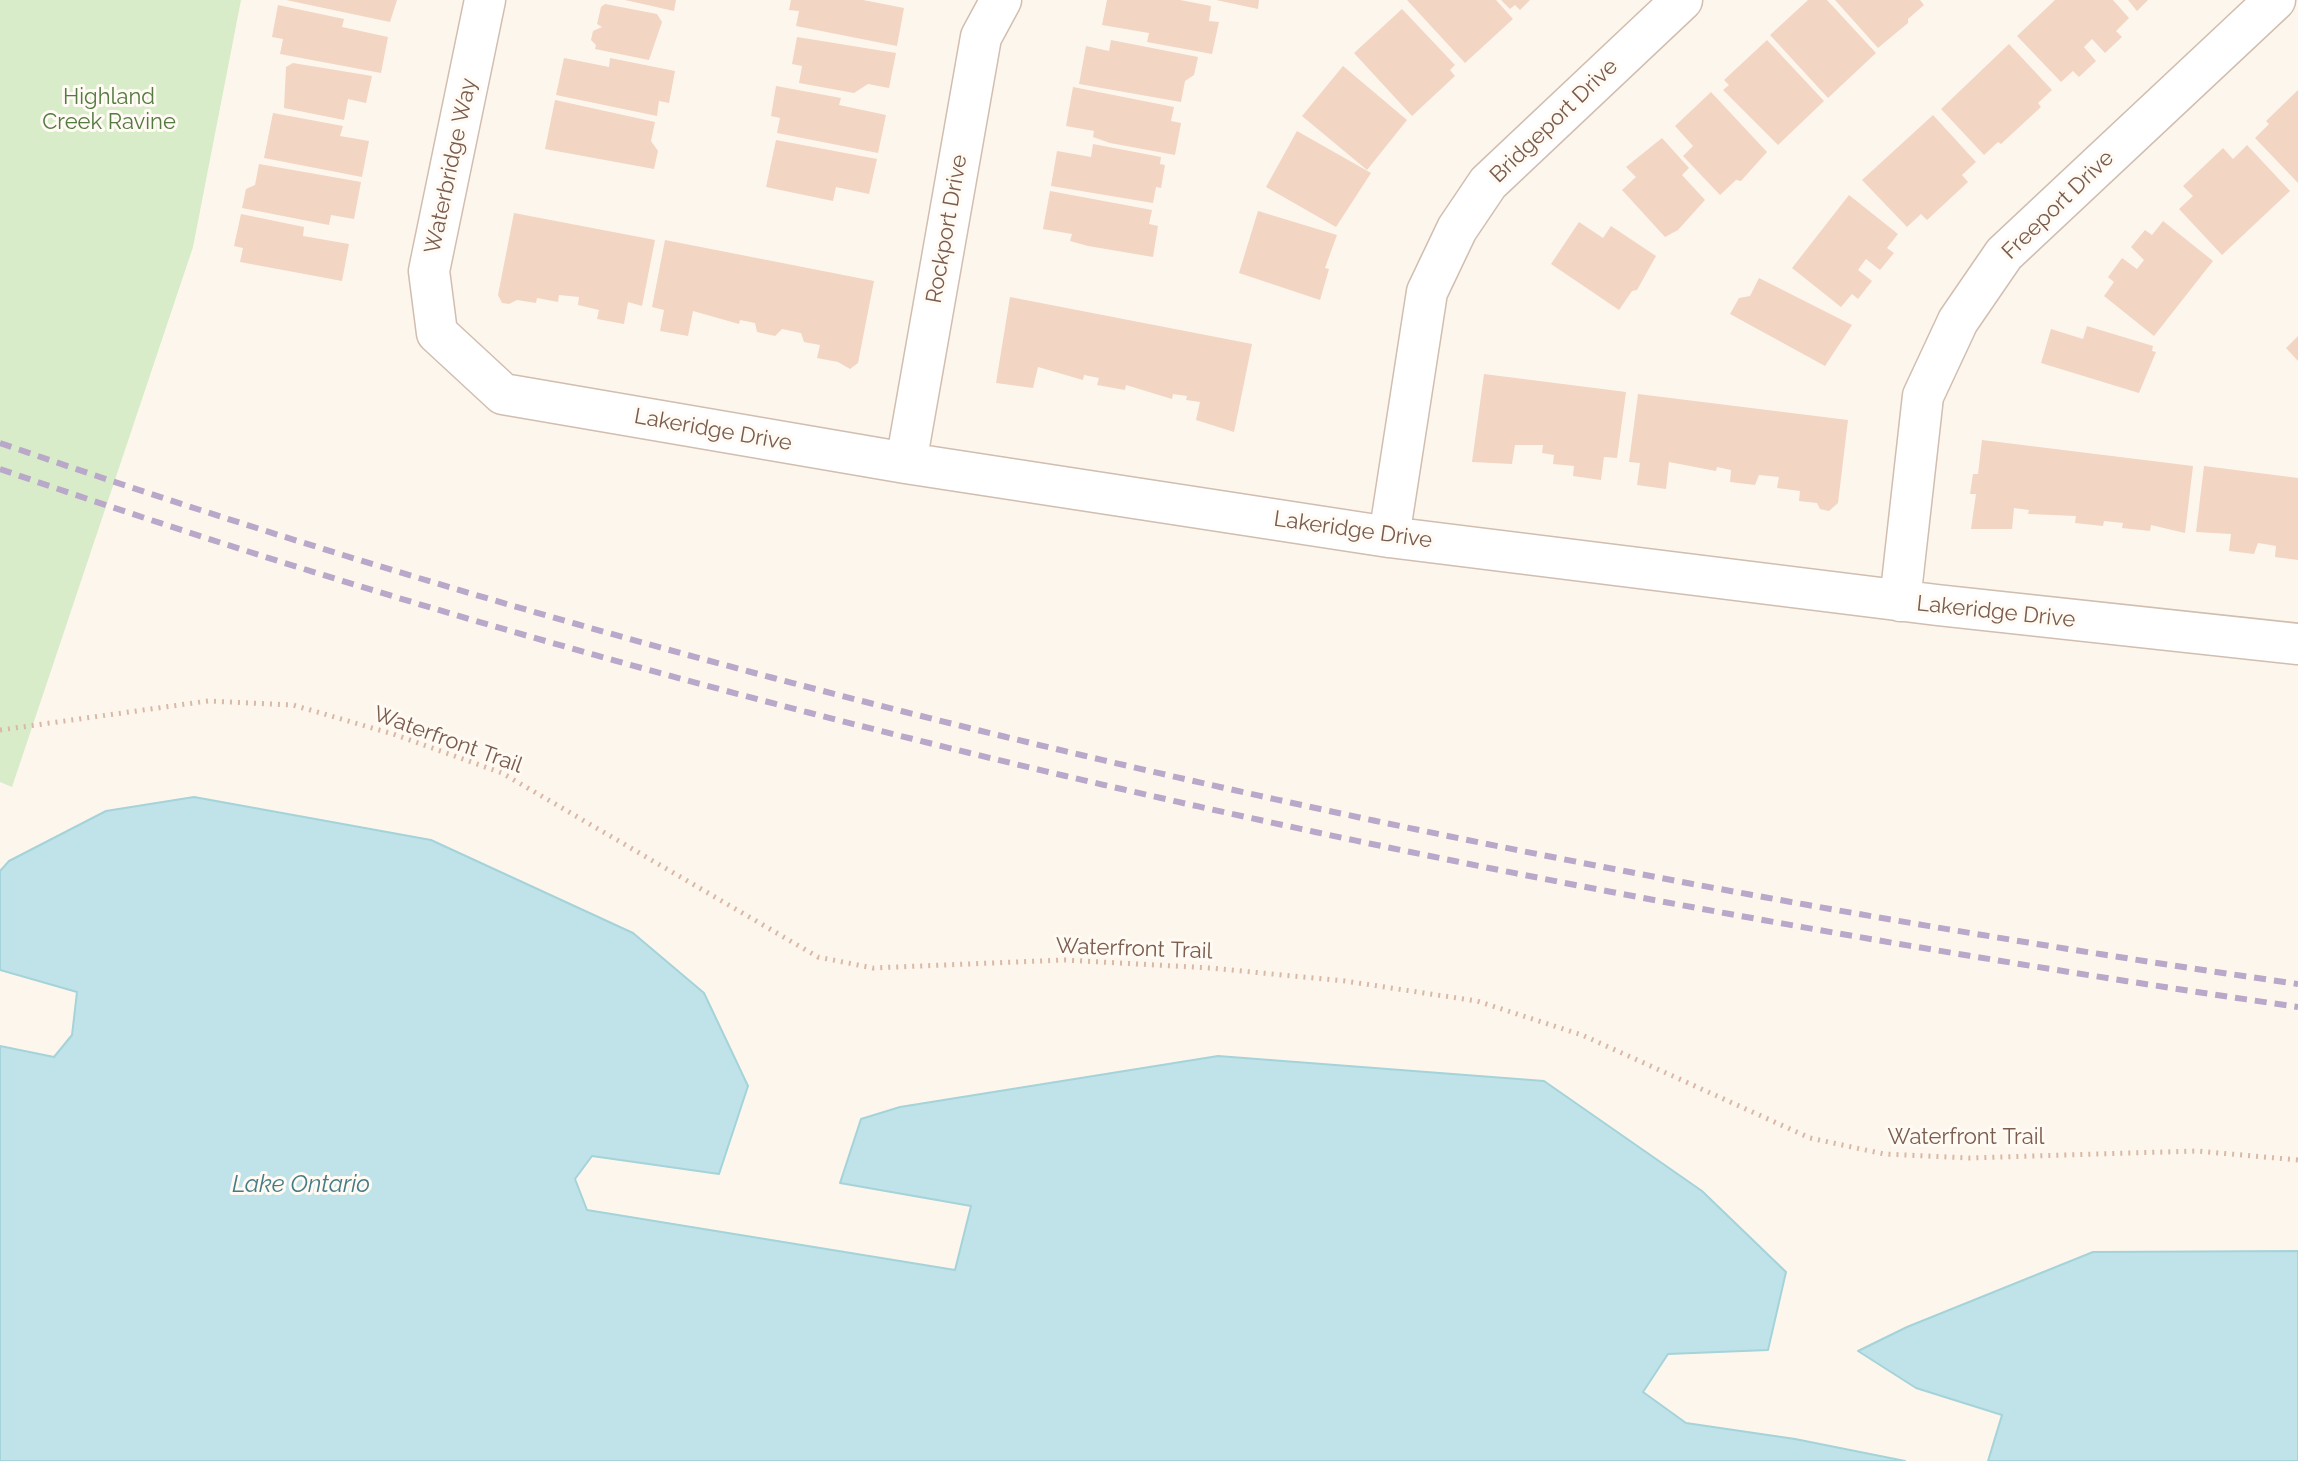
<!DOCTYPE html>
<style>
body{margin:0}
canvas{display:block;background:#fdf6ec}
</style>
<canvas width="2298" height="1461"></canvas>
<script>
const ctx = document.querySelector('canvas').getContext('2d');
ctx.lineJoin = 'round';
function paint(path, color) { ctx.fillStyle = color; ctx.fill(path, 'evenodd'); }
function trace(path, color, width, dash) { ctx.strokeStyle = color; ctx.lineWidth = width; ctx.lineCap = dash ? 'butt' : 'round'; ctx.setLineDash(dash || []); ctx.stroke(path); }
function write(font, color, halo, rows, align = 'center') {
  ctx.font = font + ' Raleway,sans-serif'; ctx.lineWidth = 6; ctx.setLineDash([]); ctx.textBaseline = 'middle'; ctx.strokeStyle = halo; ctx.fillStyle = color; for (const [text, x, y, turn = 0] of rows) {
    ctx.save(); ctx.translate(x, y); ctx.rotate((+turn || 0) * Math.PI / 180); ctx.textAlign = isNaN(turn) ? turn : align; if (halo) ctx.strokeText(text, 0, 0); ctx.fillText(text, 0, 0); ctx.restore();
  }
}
const green = new Path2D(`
 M0,0H241L193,247L12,787L0,782Z`);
const water = new Path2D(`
 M194,797L431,840L633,933L704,993L748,1086L719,1174L592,1156L575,1179L587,1210L955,1270L971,1206L840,1183L861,1119L900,1107L1218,1056L1544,1081L1702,1191L1786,1272L1768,1350L1668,1354L1643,1392L1686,1423L1795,1439L1905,1461H0V1046L54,1057L72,1035L77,992L0,970V871L9,861L106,811Z
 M2298,1251V1461H1988L2002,1415L1916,1388L1858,1351L1907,1327L2093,1252Z`);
const building = new Path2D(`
 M286,0H397L390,22Z
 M625,0H676L674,11Z
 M791,0H863L904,8L897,46L796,26L799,11L789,10Z
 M1107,0H1180L1211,6L1209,21L1219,22L1212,54L1147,42L1149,33L1102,25Z
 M1216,0H1259L1258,9Z
 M1407,0H1496L1513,19L1465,63Z
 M1501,0H1530L1520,10L1515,5L1510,9Z
 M1808,0H1827L1876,53L1828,98L1770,35Z
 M1835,0H1920L1924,5L1908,19V23L1878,48Z
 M2055,0H2113L2129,18L2116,31L2122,37L2105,53L2092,39L2084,47L2096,61L2079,77L2073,71L2061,82L2017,36Z
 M2128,0H2148L2137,11Z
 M605,4L657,14L662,22L649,60L595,49L596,45L591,40L593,31L602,27L597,24L601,7Z
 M278,5L344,19L342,27L388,37L381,73L280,54L283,39L272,37Z
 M1402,9L1455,65L1450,70L1455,76L1412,116L1354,53Z
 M797,37L896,53L889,88L868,84L854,93L799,83L802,66L792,64Z
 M1111,40L1198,57L1194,75L1185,81L1181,102L1079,84L1086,46L1109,51Z
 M1767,40L1824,101L1778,145L1723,90L1729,85L1724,80Z
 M2009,44L2052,90L2038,103L2041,107L2001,144L1998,142L1984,155L1941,109Z
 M564,58L609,67L610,58L675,71L669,103L659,101L657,116L556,95Z
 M293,63L372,76L366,103L348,99L344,120L284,108L286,67Z
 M1343,66L1407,120L1367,170L1302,116Z
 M776,86L841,98L839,105L886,115L878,153L777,133L780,118L771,116Z
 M1073,87L1174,107L1171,121L1181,123L1175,155L1110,143L1093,137L1094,131L1066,126Z
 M2298,90V183L2255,138L2269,124L2266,121Z
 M1711,92L1767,152L1741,181L1736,180L1720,195L1683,156L1693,146L1675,126Z
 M555,100L655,122L651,141L658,151L654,169L545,149Z
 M273,113L343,126L340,136L369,141L362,177L264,158Z
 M1933,115L1976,162L1962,175L1968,182L1927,220L1921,214L1907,227L1862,180Z
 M1297,131L1371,173L1336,227L1266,187Z
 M1662,138L1689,168L1682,175L1705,200L1678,230L1665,237L1622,190L1636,177L1626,167Z
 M776,140L877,159L869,194L836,187L833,201L766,187Z
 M1093,144L1161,157L1160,164L1165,165L1161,188L1156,187L1153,203L1051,186L1057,151L1091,157Z
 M2247,145L2290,191L2222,255L2179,209L2193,196L2183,186L2223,148L2233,159Z
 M259,164L361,182L354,219L331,215L329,225L242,208L246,189L255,185Z
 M1050,191L1152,210L1149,224L1158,226L1153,257L1088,246L1070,241L1072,234L1043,229Z
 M1849,195L1898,234L1887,248L1894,253L1880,270L1866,259L1858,270L1872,281L1858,299L1852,294L1841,307L1792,268Z
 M1258,211L1337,235L1325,268L1329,269L1320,300L1239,273Z
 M514,213L655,240L642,306L628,302L624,324L597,319L599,310L578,305L579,297L559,295L558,302L537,298L536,303L517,300L509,304L502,303L498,295Z
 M241,214L304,227L303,236L349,244L342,281L240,262L243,248L234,246Z
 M2163,221L2213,261L2154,336L2104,296L2114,282L2108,277L2122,258L2137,269L2144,260L2131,247L2145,230L2152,235Z
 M1579,222L1603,238L1611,226L1656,256L1637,290L1632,291L1619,310L1551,264Z
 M665,240L874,281L858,363L850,369L838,362L817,358L820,345L804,342L801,333L782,329L775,336L757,332L755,323L740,320L739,324L693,311L688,336L660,331L664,310L652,307Z
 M1759,278L1852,325L1825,366L1730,314L1739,298L1750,296Z
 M1010,297L1252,344L1234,432L1196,420L1200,402L1186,400L1187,396L1173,394L1172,399L1126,385L1125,390L1097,385L1099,378L1084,375L1083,380L1038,367L1033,388L996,383Z
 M2087,326L2153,346L2152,351L2156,352L2139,393L2041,363L2051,329L2083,339Z
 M2298,336V361L2286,348Z
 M1484,374L1626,392L1617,458L1604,457L1601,480L1573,476L1574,466L1553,464L1554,455L1542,453L1543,445H1515L1512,464L1472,462Z
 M1638,394L1848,420L1838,503L1829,511L1820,509L1817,503L1799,501L1800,491L1777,488L1779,477L1759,475L1755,485L1730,482L1731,470L1717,467L1716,471L1669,462L1666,489L1637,485L1640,463L1629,462Z
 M1982,440L2193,466L2185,533L2151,525L2150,531L2122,528L2123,523L2104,521L2103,526L2075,523L2076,516L2028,514L2029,510L2014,508L2012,529H1971L1976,494H1970L1973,474H1978Z
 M2204,466L2298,478V560L2275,557L2276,546L2258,543L2254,554L2229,551L2231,534L2196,532Z`);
const path = new Path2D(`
 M0,730L208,701L293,705L393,734L502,773L818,957L873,968L1065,960L1210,968L1345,981L1477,1001L1582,1035L1810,1138L1884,1154L1969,1158L2197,1151L2298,1160`);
const street = new Path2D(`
 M485,0L429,271L437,333L503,394L906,463L1389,537L1937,605L2298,644
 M906,463L981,37L1001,0
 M1389,537L1427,292L1457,229L1488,183L1682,0
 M1900,601L1923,396L1958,321L2004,254L2275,0`);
const rail = new Path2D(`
 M0,443C746,701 1518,871 2298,984
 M0,469C746,728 1518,893 2298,1007`);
const parkNames = [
 ["Highland",109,97],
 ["Creek Ravine",109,122]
];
const streetNames = [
 ["Bridgeport Drive",1554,121,-44],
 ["Waterbridge Way",451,166,-78],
 ["Freeport Drive",2058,205,-44],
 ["Rockport Drive",947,229,-80],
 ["Lakeridge Drive",713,430,10],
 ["Lakeridge Drive",1353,530,8],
 ["Lakeridge Drive",1996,612,6],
 ["Waterfront Trail",448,740,20],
 ["Waterfront Trail",1134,949,2],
 ["Waterfront Trail",1966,1137]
];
const waterNames = [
 ["Lake Ontario",301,1185]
];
paint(green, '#d8ecc9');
paint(water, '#bfe3e8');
trace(water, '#a5d3da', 2);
paint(building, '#f3d5c3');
trace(street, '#d1beb0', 43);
trace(path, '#d9b8a5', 5, [2, 6]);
trace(street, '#fff', 40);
trace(rail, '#b9a8c9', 6, [12, 8]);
write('22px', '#537a41', '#fffaf3', parkNames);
write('22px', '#7a5c4d', '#fffaf3', streetNames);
write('italic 24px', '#437c86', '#fffaf3', waterNames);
</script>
